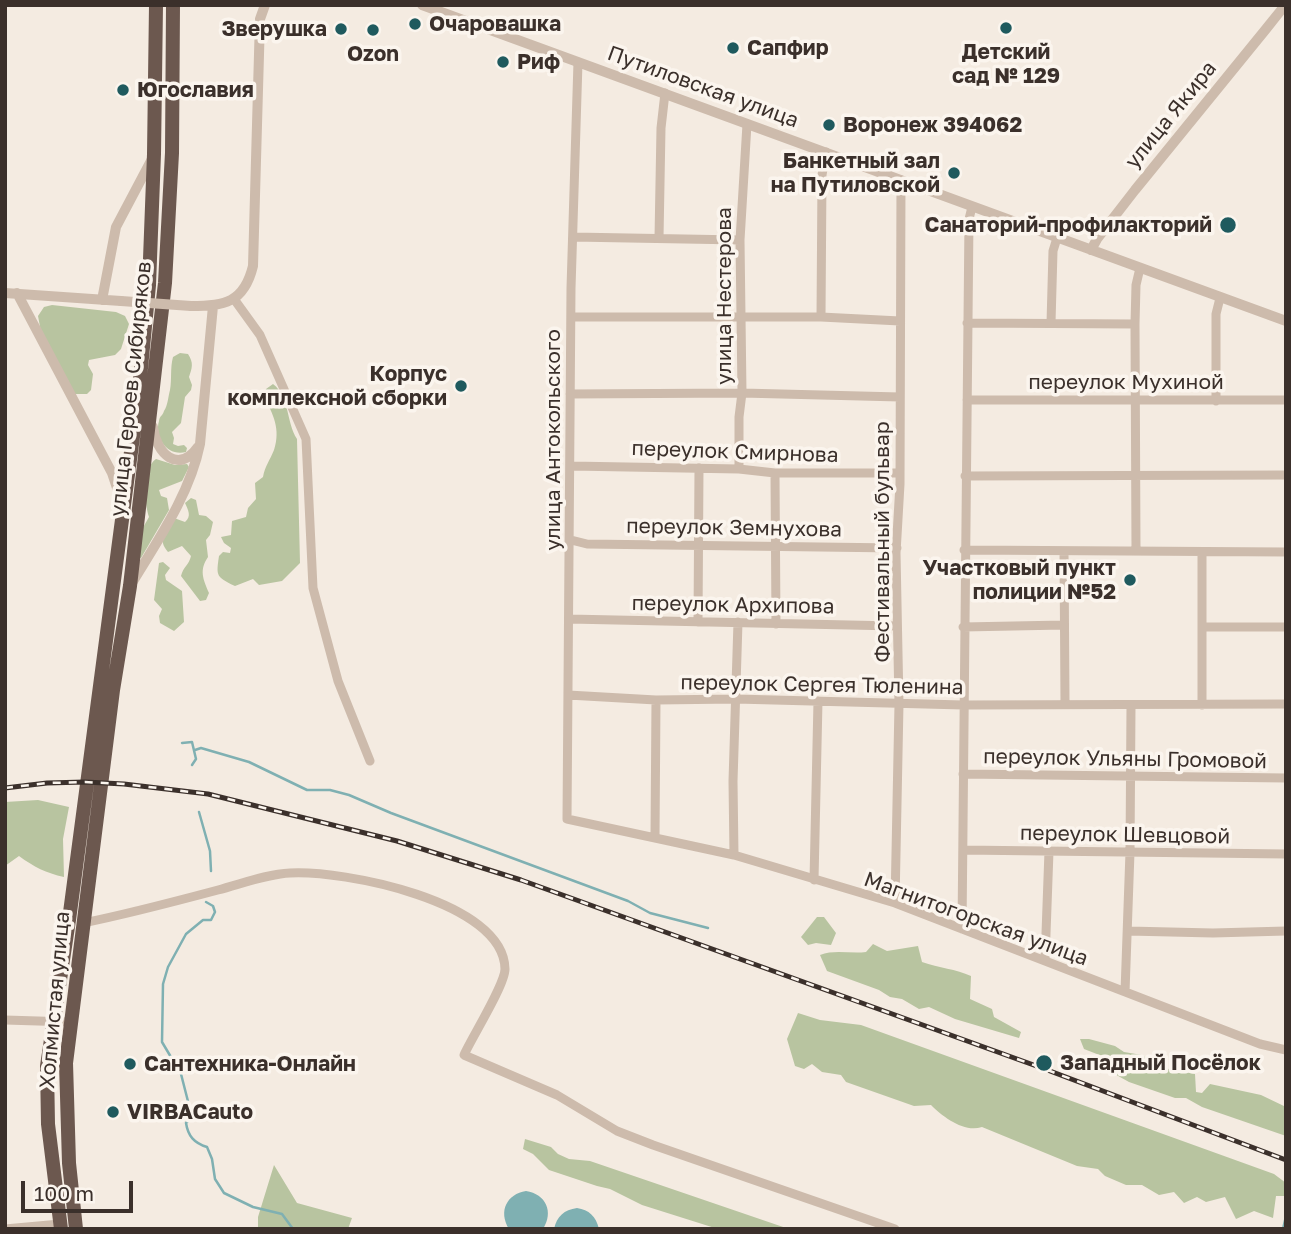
<!DOCTYPE html>
<meta charset="utf-8">
<style>
body{margin:0}
#map{position:relative;width:1291px;height:1234px;overflow:hidden;background:#f4ebe1;font-family:"Golos Text",sans-serif}
canvas{display:block}
.frame{position:absolute;inset:0;border:7px solid #3b302b;pointer-events:none}
.scale{position:absolute;left:21px;top:1181px;width:112px;height:32px;box-sizing:border-box;border:4px solid #3b302b;border-top:0;padding-left:9px;font-size:21px;line-height:24px;white-space:nowrap;color:#3b302b;-webkit-text-stroke:5px #fbf5ee;paint-order:stroke}
</style>
<div id="map">
<canvas width="1291" height="1234"></canvas>
<div class="frame"></div>
<div class="scale">100 m</div>
</div>
<script>
const ctx = document.querySelector('canvas').getContext('2d');
ctx.lineJoin = 'round';
function paint(path, color) { ctx.fillStyle = color; ctx.fill(path, 'evenodd'); }
function trace(path, color, width, dash) { ctx.strokeStyle = color; ctx.lineWidth = width; ctx.lineCap = dash ? 'butt' : 'round'; ctx.setLineDash(dash || []); ctx.stroke(path); }
function write(font, color, halo, rows, align = 'center') {
  ctx.font = font + ' "Golos Text",sans-serif'; ctx.lineWidth = 7; ctx.setLineDash([]); ctx.textBaseline = 'middle'; ctx.strokeStyle = halo; ctx.fillStyle = color; for (const [text, x, y, turn = 0] of rows) {
    ctx.save(); ctx.translate(x, y); ctx.rotate((+turn || 0) * Math.PI / 180); ctx.textAlign = isNaN(turn) ? turn : align; if (halo) ctx.strokeText(text, 0, 0); ctx.fillText(text, 0, 0); ctx.restore();
  }
}
const green = new Path2D(`
 M52,305L116,312L125,316L129,324L121,349L115,355L89,360L88,365L93,374L91,390L87,394H74L42,337L38,316L44,307Z
 M180,353L188,354C194,363 192,368 189,377L192,385L191,390L185,397L181,423L172,432L174,438L173,444L178,446L184,445L187,448L186,452C168,457 154,438 159,421C160,415 162,417 164,411C168,405 168,397 170,390C172,379 170,368 173,357Z
 M273,384C290,397 286,422 297,439L300,563L282,581L259,585L253,579L235,586C216,577 216,576 219,556L223,552L230,553L231,548L224,543L221,537L231,535L232,521L246,517L248,508L256,499L255,483L263,477C265,466 270,460 274,450C281,429 273,414 264,397L266,389Z
 M156,459L175,465L187,464L189,467L182,481L159,490L161,496L167,498L169,510L141,558L137,557L141,531L149,517C144,501 142,469 156,459Z
 M191,498L196,500L199,515L206,516L213,522L210,535L206,540L208,557C199,570 203,579 209,593L206,600L200,601L181,576C183,567 189,565 191,556L182,546L168,552C157,539 165,531 174,518L185,522C192,516 188,510 185,503Z
 M163,562L170,568L165,575L166,580L182,591L184,622L174,631L160,623L159,616L162,609L154,600L159,563Z
 M38,800L69,807L63,839L64,877C46,873 34,867 19,856L5,866V802Z
 M817,917H824L836,933L831,945L816,943L808,945L801,937Z
 M873,944L887,951L918,946L922,962C939,968 956,969 971,976L970,999L992,1009L994,1017L1021,1032L1019,1038L955,1019L929,1007L919,1009L902,999L890,997L879,990L827,971L820,955C835,949 850,954 866,952Z
 M798,1013L820,1020L861,1025L1274,1174L1286,1183V1196H1276L1273,1218L1254,1211L1236,1219L1225,1197L1206,1202L1197,1197L1184,1203L1174,1192L1159,1195L1142,1185H1126L1105,1176L1098,1169L1077,1166L982,1127C964,1133 943,1117 931,1105L914,1106L846,1082L841,1075L822,1072L812,1064L804,1069L795,1066L787,1039Z
 M1080,1039H1089L1115,1046L1124,1052L1142,1055L1164,1068L1195,1074L1196,1092L1202,1093L1210,1084L1261,1095L1286,1107V1136L1202,1107L1186,1098H1175L1129,1082L1111,1072L1102,1056L1084,1049Z
 M525,1139L551,1147L558,1154L569,1159L590,1161L789,1229H718L642,1205L610,1189L597,1186L549,1170L533,1154L523,1149Z
 M274,1165L297,1203L352,1218L348,1229H258V1217Z`);
const water = new Path2D(`
 M526,1191C546,1194 554,1212 543,1229H509C498,1211 507,1194 526,1191Z
 M577,1208C589,1210 596,1216 599,1229H554C557,1216 564,1210 577,1208Z`);
const stream = new Path2D(`
 M182,743L192,742L196,759L192,765
 M195,750L201,748L249,762L307,790H330L349,795L391,813L628,901L650,913L708,928
 M199,812L210,851L211,871
 M206,902L213,906L215,912L211,920H203L186,934L168,967L163,984L162,1042L181,1074L192,1117L186,1123C188,1136 194,1143 207,1147L212,1159L215,1179L224,1193L253,1207L282,1214L293,1229
 M1283,1229L1286,1216`);
const minor = new Path2D(`
 M578,62L571,288L567,819L734,855L895,903L1260,1044L1286,1050
 M573,237L740,240
 M659,238L661,128L665,93
 M234,299L260,335L306,439L313,588L338,681L370,761
 M571,317H821L900,321
 M821,317L822,175L826,152
 M967,323L1135,324
 M1051,323L1053,251L1057,238
 M570,394L742,393L900,397
 M967,400H1286
 M1216,401V314L1220,298
 M571,466L739,469L775,473H899
 M739,469V417L742,393L740,240L747,124
 M775,473L776,624
 M965,476L1286,475
 M571,540L587,544L897,548
 M964,550L1286,552
 M1064,551L1065,703
 M1136,551L1135,324L1136,285L1140,268
 M569,619L896,626
 M698,622L699,468
 M963,627L1064,625
 M1203,627H1286
 M568,695L656,700L736,699L963,705L1286,704
 M1202,705V552
 M963,774L1286,778
 M655,837L656,700
 M963,850L1286,854
 M734,855L733,781L738,622
 M814,880L818,701
 M895,903L899,704L896,553L900,484L901,180
 M83,923C128,914 173,902 218,890C241,884 267,874 290,873C343,870 504,901 505,969C505,985 472,1037 464,1055L557,1095L617,1131L653,1145L895,1229
 M962,929L969,219L972,207
 M1128,931L1213,933L1286,931
 M1045,961L1049,851
 M1125,992L1130,852L1131,706
 M5,1020L71,1022
 M5,1229L60,1224`);
const tertiary = new Path2D(`
 M422,5L1286,321
 M1091,250L1097,239L1135,190L1266,29L1282,9V5
 M5,293L121,301
 M17,293L112,473L122,503
 M102,300L116,227L153,157
 M191,306C224,306 244,303 253,266L260,19L265,5
 M153,427C156,453 178,475 198,447
 M132,583C158,540 190,494 200,444L213,306`);
const trunk = new Path2D(`
 M61,1229L48,1124L47,1066L69,920L138,399L149,285L154,154L156,5
 M76,1229L69,1163L66,1063L113,690L130,586L165,283L172,153L173,5`);
const rail = new Path2D(`
 M5,788L47,783L85,782L124,784L208,794L397,841L521,880L1042,1068L1286,1160`);
const tertiaryBridge = new Path2D(`
 M121,301L191,306`);
const markers = [
 [415,24,7,"#1f5a5e"],
 [1006,28,7,"#1f5a5e"],
 [341,29,7,"#1f5a5e"],
 [373,30,7,"#1f5a5e"],
 [733,48,7,"#1f5a5e"],
 [503,62,7,"#1f5a5e"],
 [123,90,7,"#1f5a5e"],
 [829,125,7,"#1f5a5e"],
 [954,173,7,"#1f5a5e"],
 [1228,225,9,"#1f5a5e"],
 [461,386,7,"#1f5a5e"],
 [1130,580,7,"#1f5a5e"],
 [1044,1063,9,"#1f5a5e"],
 [130,1064,7,"#1f5a5e"],
 [113,1112,7,"#1f5a5e"]
];
const poiNames = [
 ["Очаровашка",429,24],
 ["Зверушка",327,29,"right"],
 ["Сапфир",747,48],
 ["Детский",1006,52,"center"],
 ["сад № 129",1006,76,"center"],
 ["Ozon",373,54,"center"],
 ["Риф",517,62],
 ["Югославия",137,90],
 ["Воронеж 394062",843,125],
 ["Банкетный зал",940,161,"right"],
 ["на Путиловской",940,185,"right"],
 ["Cанаторий-профилакторий",1212,225,"right"],
 ["Корпус",447,374,"right"],
 ["комплексной сборки",447,398,"right"],
 ["Участковый пункт",1116,568,"right"],
 ["полиции №52",1116,592,"right"],
 ["Западный Посёлок",1060,1063],
 ["Сантехника-Онлайн",144,1064],
 ["VIRBACauto",127,1112]
];
const streetNames = [
 ["Путиловская улица",703,87,20],
 ["улица Якира",1171,115,-51],
 ["улица Нестерова",724,296,-90],
 ["переулок Мухиной",1126,382],
 ["улица Героев Сибиряков",131,389,-84],
 ["улица Антокольского",553,440,-90],
 ["переулок Смирнова",735,452,2],
 ["переулок Земнухова",734,528,1],
 ["Фестивальный бульвар",882,542,-90],
 ["переулок Архипова",733,605,1],
 ["переулок Сергея Тюленина",822,685,1],
 ["переулок Ульяны Громовой",1125,759,1],
 ["переулок Шевцовой",1125,835,1],
 ["Магнитогорская улица",976,919,20],
 ["Холмистая улица",55,1000,-85]
];
paint(green, '#b8c4a0');
paint(water, '#7fb0b2');
trace(stream, '#7fb0b2', 2.5);
trace(minor, '#cdbbac', 9);
trace(tertiary, '#cdbbac', 10);
trace(trunk, '#6c584f', 14);
trace(rail, '#3b302b', 5);
trace(rail, '#fbf5ee', 2.5, [8]);
trace(tertiaryBridge, '#cdbbac', 10);
for (const [x, y, r, color] of markers) { const dot = new Path2D(); dot.arc(x, y, r, 0, 2 * Math.PI); ctx.fillStyle = color; ctx.fill(dot); trace(dot, '#fbf5ee', 2.5); }
write('bold 21px', '#3b302b', '#fbf5ee', poiNames, 'left');
write('21px', '#3b302b', '#fbf5ee', streetNames);
</script>
